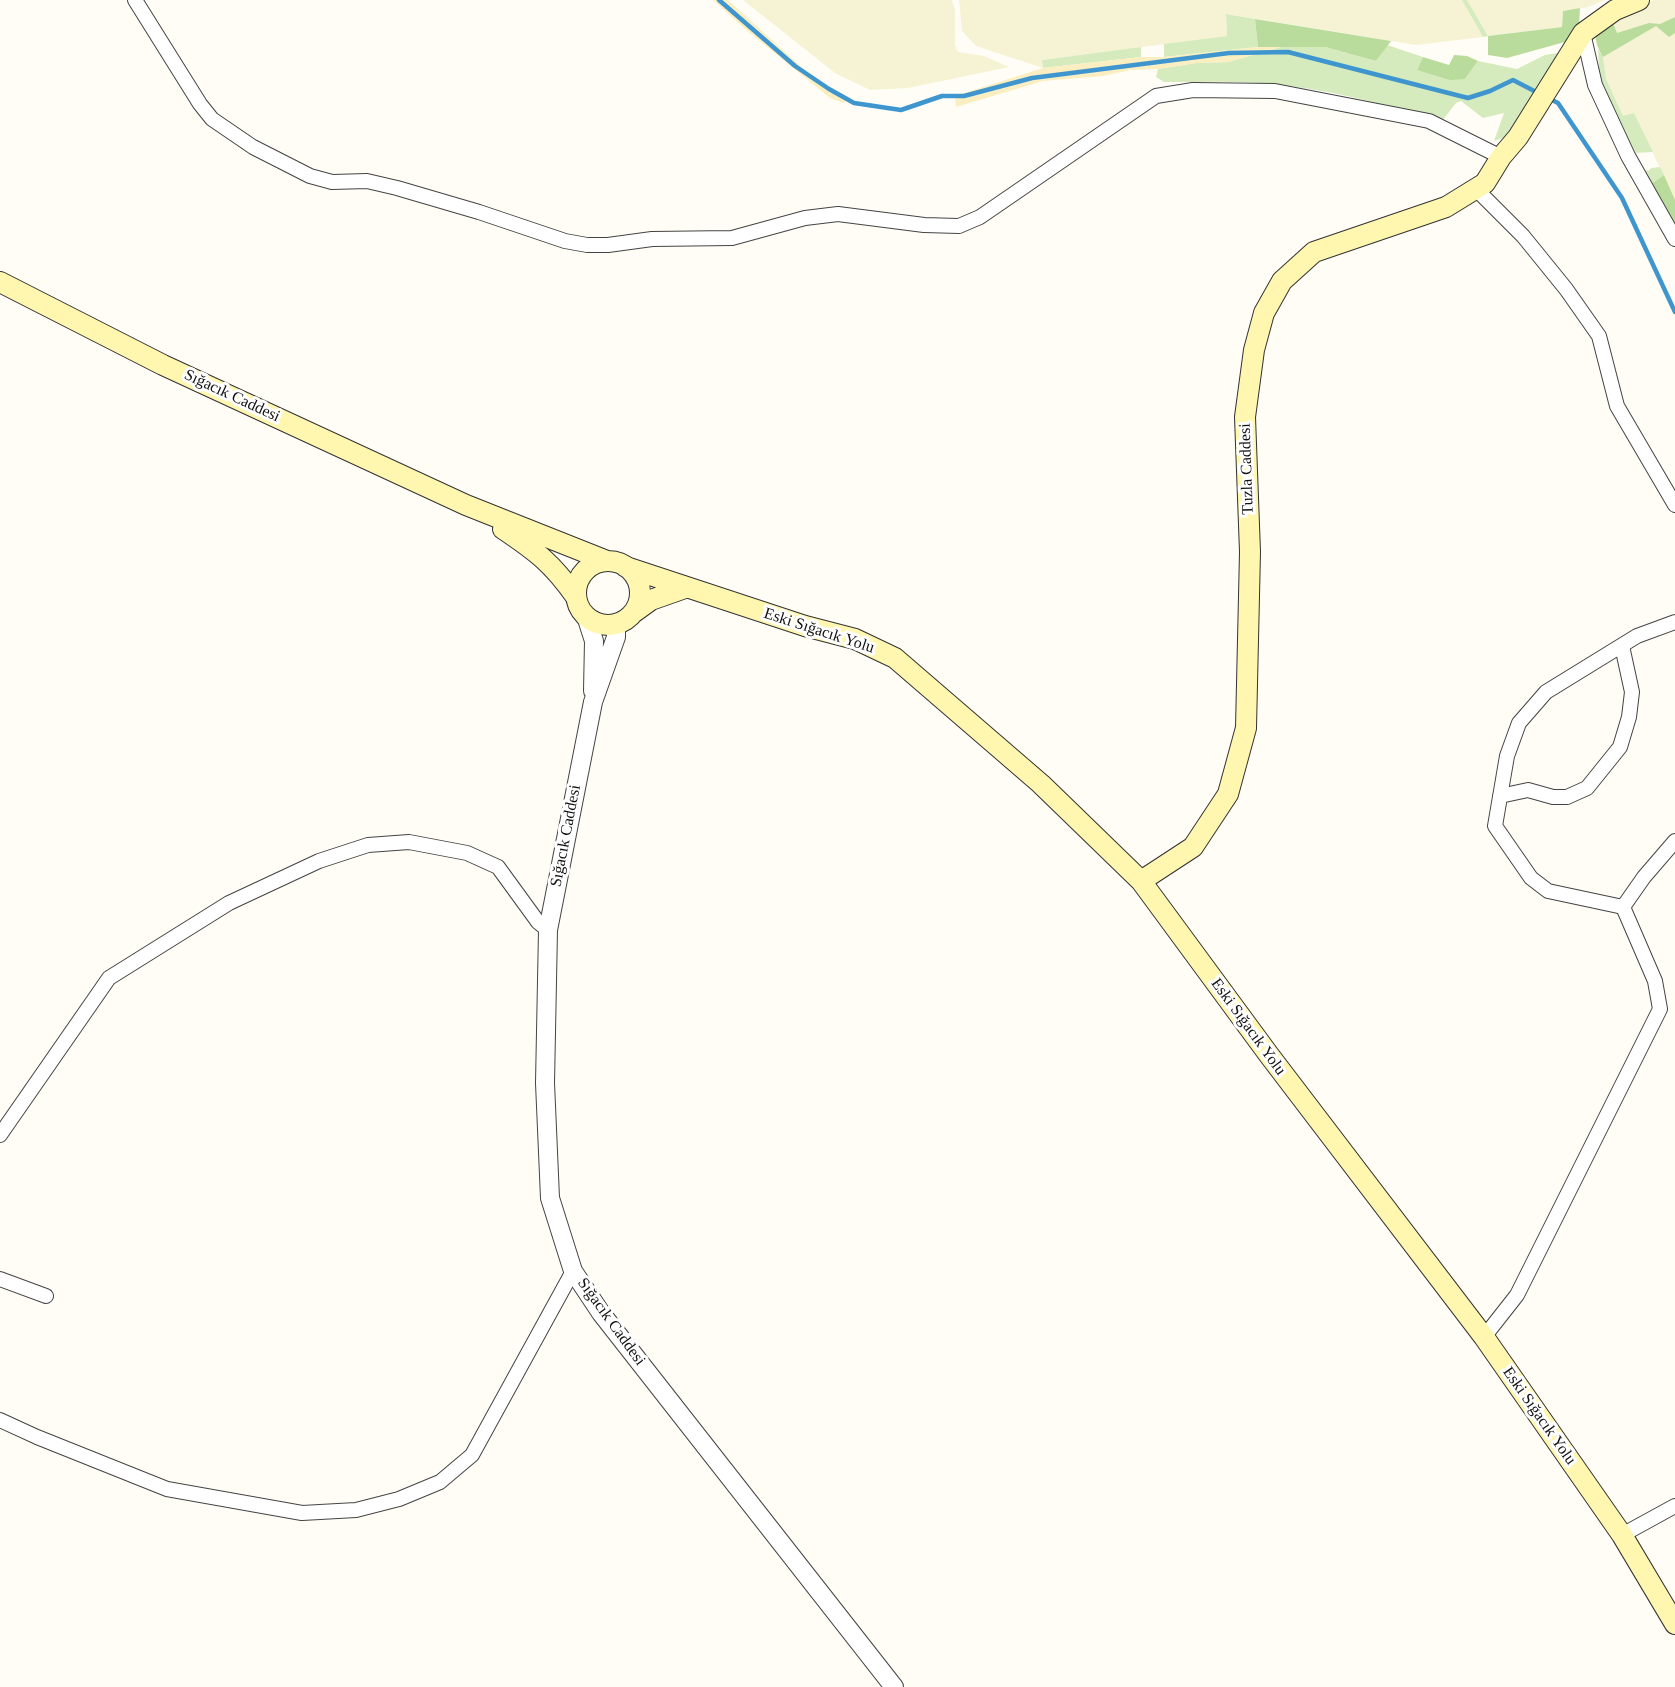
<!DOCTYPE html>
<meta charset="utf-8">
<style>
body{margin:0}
canvas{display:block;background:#fffdf5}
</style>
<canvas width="1675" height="1687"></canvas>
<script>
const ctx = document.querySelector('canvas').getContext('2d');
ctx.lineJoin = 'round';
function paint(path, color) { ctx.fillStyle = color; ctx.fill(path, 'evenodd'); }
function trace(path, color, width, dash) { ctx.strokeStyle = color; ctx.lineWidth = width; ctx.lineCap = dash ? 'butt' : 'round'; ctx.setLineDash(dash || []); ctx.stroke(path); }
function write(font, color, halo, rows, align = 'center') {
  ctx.font = font + ' Georgia,serif'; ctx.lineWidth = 6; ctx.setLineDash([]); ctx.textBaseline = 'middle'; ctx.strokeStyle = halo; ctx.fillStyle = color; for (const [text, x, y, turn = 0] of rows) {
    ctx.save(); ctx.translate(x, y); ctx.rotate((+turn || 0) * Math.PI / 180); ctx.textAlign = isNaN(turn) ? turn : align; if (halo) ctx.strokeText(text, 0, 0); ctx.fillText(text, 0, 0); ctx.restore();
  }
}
const farmland = new Path2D(`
 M743,0H952L955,10V45L958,52L984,56L1009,67L908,88L870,90L835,73Z
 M959,0H1462L1483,37L1416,45L1226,14L1227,36L1042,60L1043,68L976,46L962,31Z
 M1467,0H1605L1588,7L1563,11L1562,27L1488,36Z
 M1654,0H1675V17L1660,24L1669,36L1675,33V200L1634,113L1623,117L1606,79L1603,57L1595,39L1611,18Z`);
const green = new Path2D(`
 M1462,0H1467L1488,36L1483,37Z
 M1226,14L1255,19L1258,47L1164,57V44L1227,36Z
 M1387,45L1423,57L1417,70L1465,79L1478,61L1517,69L1545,55L1564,52L1514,134L1494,141L1504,113L1483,118L1461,101L1456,103L1442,121C1392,107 1341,92 1289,86C1248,80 1205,82 1164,82L1156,77L1158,69L1196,63L1228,62L1281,47H1325L1376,61Z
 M1141,47V57L1043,68L1042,60Z
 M1598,49L1603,57L1606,79L1623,116L1634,113L1653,152L1634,153L1629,144L1600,87Z
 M1660,167L1664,175L1651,184L1643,169L1648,171L1651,168Z`);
const forest = new Path2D(`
 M1580,8L1579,25L1572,40L1507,58L1488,55V36L1562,27L1563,11Z
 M1675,17V33L1669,37L1656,26L1603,57C1597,47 1595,41 1596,30L1611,18L1617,33L1649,23L1660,24Z
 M1255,19L1391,41L1376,61L1325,47H1258Z
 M1454,55L1467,56L1478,61L1465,79L1450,80L1417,70L1423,57L1449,65Z
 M1664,175L1675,200V225L1651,184Z`);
const sand = new Path2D(`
 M713,0H728L818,82L850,98L844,103L830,98L745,29Z
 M1258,47H1281L1228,62L1196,63L1158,69L1130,70L1103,76L1043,81L956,107L955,96L1043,68L1141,57H1164Z`);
const stream = new Path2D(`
 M719,0L795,66L829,89L854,103L901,110L942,96H964L1032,78L1229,53L1288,52L1468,98L1490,91L1513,80L1540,94
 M1548,98L1558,103L1622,198L1675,312`);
const minor = new Path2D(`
 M135,0L200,104L212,119L253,147L310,176L332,182L367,181L397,188L479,212L565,241L587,245H608L652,239L732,238L805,218L838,214L924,225L959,226L980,217L1156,96L1193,90L1275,91L1429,121L1501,157
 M1583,33L1595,85L1628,156L1675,239
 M1476,189L1523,236L1566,289L1599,336L1617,406L1675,505
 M1500,796L1528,790L1553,797H1567L1587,788L1620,747L1629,717L1632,692L1622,646
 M1623,907L1548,891L1531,878L1495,826L1507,756L1519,723L1546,692L1637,636L1675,622
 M0,1135L109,978L229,903L319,861L368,845L409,842L467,853L498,867L538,922L548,930
 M0,1279L46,1296
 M1484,1337L1517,1295L1660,1009L1655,981L1623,907L1644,877L1675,841
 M0,1420L37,1437L167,1489L302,1513L356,1510L399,1499L440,1482L472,1455L573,1271
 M1622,1535L1675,1506`);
const tertiary = new Path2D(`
 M586,616L594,641L593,691
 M616,624V637L593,702L548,930L545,1083L550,1198L573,1271L601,1313L894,1687`);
const secondary = new Path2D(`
 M0,282L163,365L466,505L607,561
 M503,529C537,552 552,563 576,597
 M576 593a32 32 0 1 1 64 0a32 32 0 1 1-64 0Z
 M626,567L805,626L855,639L895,658L1041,784L1141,881L1269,1055L1484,1337L1622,1535L1675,1624
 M633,613L651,600L685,588
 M1141,881L1193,847L1228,794L1246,728L1250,552L1245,417L1254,350L1264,313L1282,281L1314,252L1446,207L1485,183L1501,157L1518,137L1583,33L1615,10L1639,0`);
const streetNames = [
 ["Sığacık Caddesi",232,396,25],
 ["Tuzla Caddesi",1247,469,-92],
 ["Eski Sığacık Yolu",819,631,18],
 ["Sığacık Caddesi",566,836,-79],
 ["Eski Sığacık Yolu",1248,1027,54],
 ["Sığacık Caddesi",611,1322,54],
 ["Eski Sığacık Yolu",1539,1416,55]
];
paint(farmland, '#f6f3d4');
paint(green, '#d5ebbd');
paint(forest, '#b9dc9c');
paint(sand, '#fbeec1');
trace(stream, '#3f96cf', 4.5);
trace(minor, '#444', 16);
trace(tertiary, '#444', 20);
trace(secondary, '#333', 22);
trace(minor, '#fff', 14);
trace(tertiary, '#fff', 18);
trace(secondary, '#fff6b0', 20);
write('16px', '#111', '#fff', streetNames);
</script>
